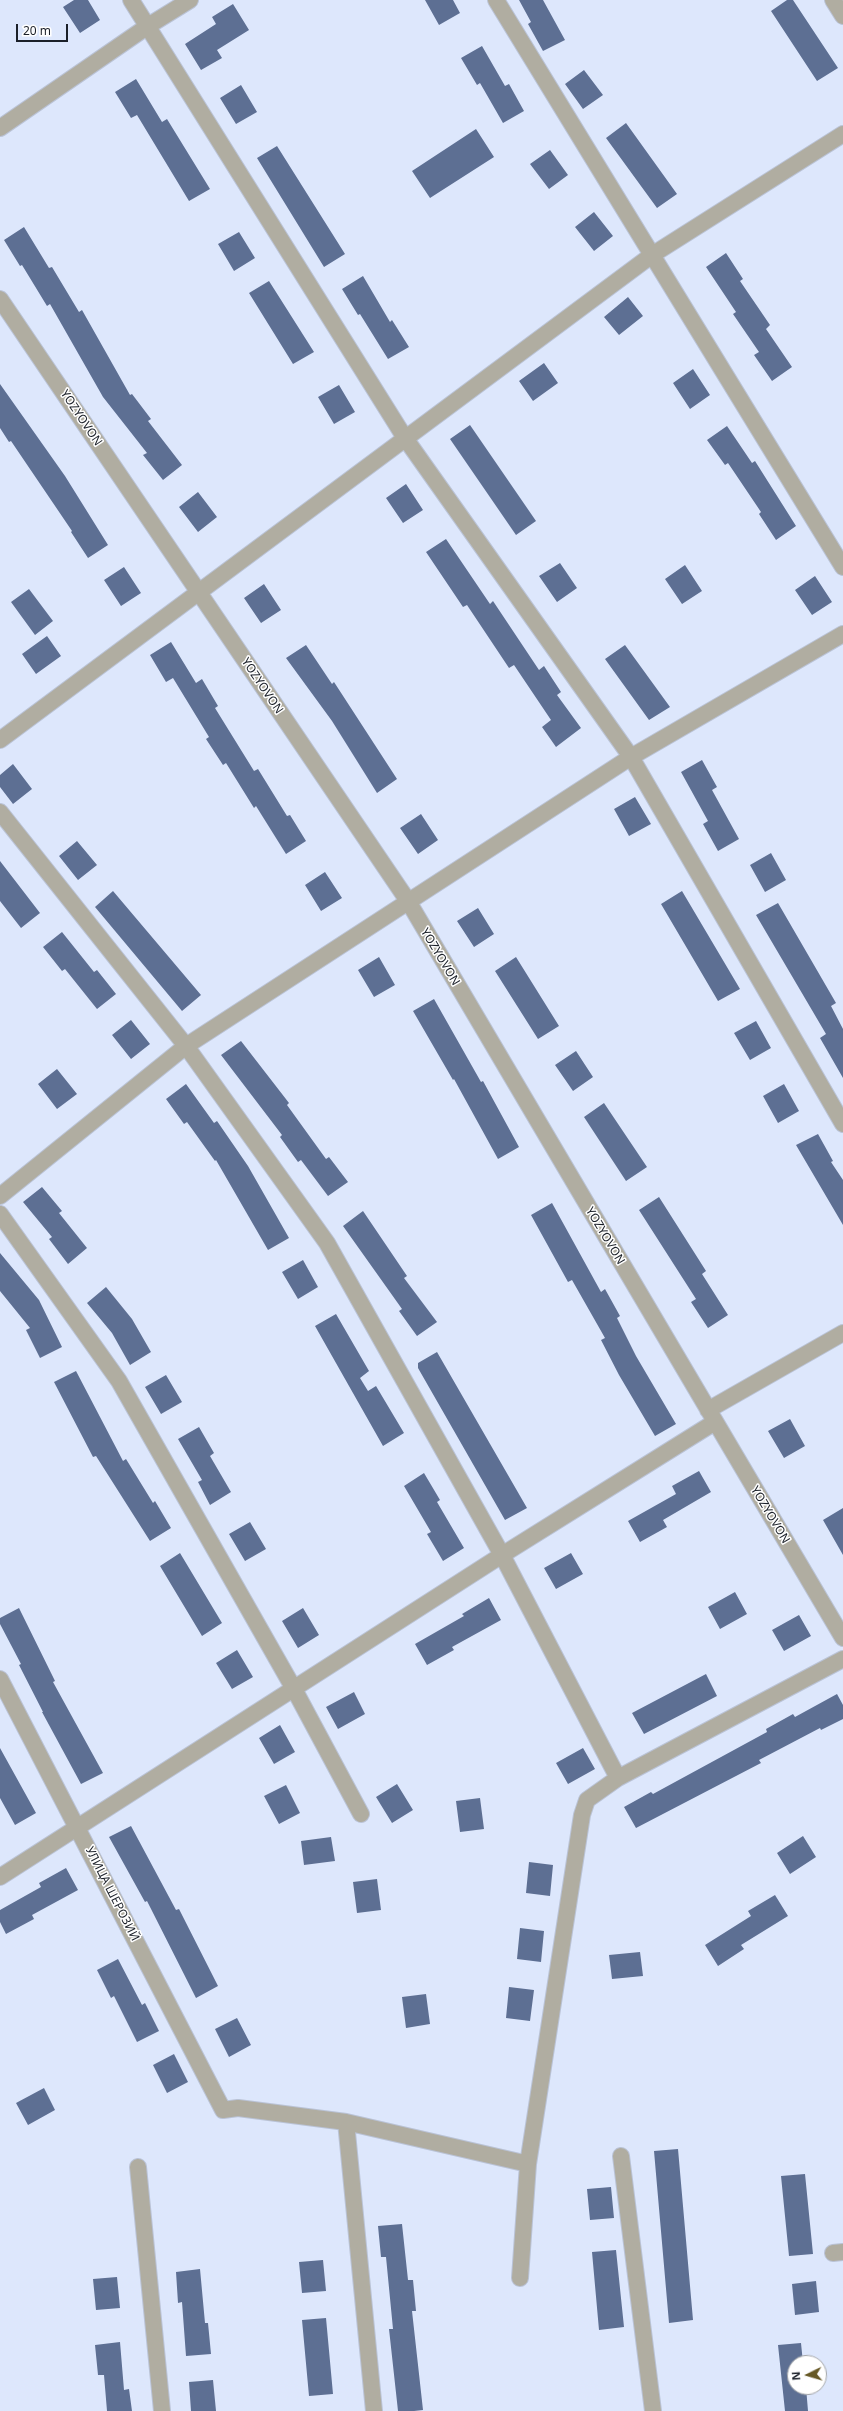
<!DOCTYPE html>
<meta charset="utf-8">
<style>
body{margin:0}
#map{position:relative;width:843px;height:2411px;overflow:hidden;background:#dde7fc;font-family:"Noto Sans",sans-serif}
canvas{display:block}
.north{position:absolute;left:787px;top:2355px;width:40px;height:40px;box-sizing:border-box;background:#fff;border:1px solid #a4a6a9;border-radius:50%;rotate:265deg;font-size:11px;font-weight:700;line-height:16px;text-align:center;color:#1b2029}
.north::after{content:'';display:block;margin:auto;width:14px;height:18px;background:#675926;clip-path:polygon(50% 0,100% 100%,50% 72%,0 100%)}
.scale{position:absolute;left:16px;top:24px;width:52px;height:18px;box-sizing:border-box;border:2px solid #1b2029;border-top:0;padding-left:5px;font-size:12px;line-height:14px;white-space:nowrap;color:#1b2029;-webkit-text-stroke:3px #fff;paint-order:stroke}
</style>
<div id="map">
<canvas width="843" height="2411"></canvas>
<div class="north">N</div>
<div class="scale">20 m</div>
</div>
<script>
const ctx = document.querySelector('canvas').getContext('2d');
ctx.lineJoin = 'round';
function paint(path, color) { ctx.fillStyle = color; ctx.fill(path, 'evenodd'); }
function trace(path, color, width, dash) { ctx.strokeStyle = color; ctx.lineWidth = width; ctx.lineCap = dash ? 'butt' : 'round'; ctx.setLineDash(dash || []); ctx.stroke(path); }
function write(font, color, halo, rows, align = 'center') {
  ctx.font = font + ' "Noto Sans",sans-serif'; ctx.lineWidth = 3; ctx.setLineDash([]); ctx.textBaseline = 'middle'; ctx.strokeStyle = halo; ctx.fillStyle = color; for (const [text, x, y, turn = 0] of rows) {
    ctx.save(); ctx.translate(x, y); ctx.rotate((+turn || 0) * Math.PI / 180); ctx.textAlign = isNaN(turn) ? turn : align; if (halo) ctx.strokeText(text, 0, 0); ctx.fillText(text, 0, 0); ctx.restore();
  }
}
const building = new Path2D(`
 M74,0H88L100,20L80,33L63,7Z
 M425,0H453L460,13L439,25Z
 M519,0H543L565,40L543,51L528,24L531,22Z
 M787,0H793L838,68L817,81L771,11Z
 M233,4L249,30L217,50L222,58L201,70L185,44L216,24L212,17Z
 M482,46L505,86L509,84L524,111L503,123L480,83L477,85L461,58Z
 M584,70L603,95L583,109L565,84Z
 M136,79L162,122L167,119L210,189L189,201L137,115L131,118L115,92Z
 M241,85L257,112L236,124L220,98Z
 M626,123L677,194L657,208L606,138Z
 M476,129L494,157L430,198L412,171Z
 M277,146L345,254L324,267L257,158Z
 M550,150L568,175L549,189L530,164Z
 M594,212L613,236L594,251L575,227Z
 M24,227L49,268L52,267L79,312L82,310L130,395L132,394L151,419L148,421L182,465L163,480L143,455L147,453L103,397L50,304L47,306L22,265L20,266L4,240Z
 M239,232L255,258L234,271L218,244Z
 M726,253L743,279L740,281L770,325L766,329L792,367L772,381L754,355L759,352L733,314L736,312L706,267Z
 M363,276L390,322L392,320L409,347L388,359L360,314L358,315L342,289Z
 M269,281L314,352L293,364L249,293Z
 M628,297L643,316L619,335L604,317Z
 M544,363L558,383L533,401L519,381Z
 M693,369L710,395L690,409L673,383Z
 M0,384L65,476L108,545L88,558L71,532L72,531L11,441L9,442L0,428Z
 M339,385L355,412L334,424L318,397Z
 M470,425L536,521L516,535L450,439Z
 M727,426L752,463L755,461L796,526L776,540L759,514L761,512L728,463L725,465L707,440Z
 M406,484L423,510L403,523L386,498Z
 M198,492L217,517L198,532L179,507Z
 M446,539L490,604L493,601L539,670L544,666L561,692L557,695L581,728L556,747L542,727L551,720L514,665L509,668L467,605L463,607L426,552Z
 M560,563L577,588L557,602L539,576Z
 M685,565L702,591L682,604L665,579Z
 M124,567L141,593L121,606L104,580Z
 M815,576L832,602L812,615L795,590Z
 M264,584L281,610L261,623L244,598Z
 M29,589L53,621L35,635L11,602Z
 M47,636L61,656L36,674L22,654Z
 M171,642L196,683L202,679L218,706L215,708L254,771L258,769L287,816L290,815L306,841L286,854L256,806L254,808L226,763L223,765L206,739L209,737L173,678L166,682L150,655Z
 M306,645L332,684L334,682L397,779L377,793L332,721L286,658Z
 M625,645L670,707L649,720L605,659Z
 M702,760L717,787L712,790L739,839L718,851L703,824L708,821L681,772Z
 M13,764L32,789L13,804L0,787V775Z
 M635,797L651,824L629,836L614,809Z
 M421,814L438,840L418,854L400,828Z
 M77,841L97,865L78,880L59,856Z
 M771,853L786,880L765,892L750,865Z
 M0,861L40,913L21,928L0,901Z
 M325,872L342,898L321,911L305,885Z
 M113,891L201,995L182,1011L95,907Z
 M682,891L740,989L718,1001L661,904Z
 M778,903L836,1003L831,1006L843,1029V1078L820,1038L826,1034L756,915Z
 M478,908L494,934L474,947L457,921Z
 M62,932L94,972L97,970L116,994L97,1009L65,969L62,971L43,947Z
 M379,957L395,985L374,997L358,970Z
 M516,957L559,1026L538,1039L495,971Z
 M434,999L481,1082L483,1081L519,1147L498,1159L454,1079L453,1080L413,1011Z
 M131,1020L150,1044L131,1059L112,1035Z
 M756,1021L771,1048L750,1060L734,1033Z
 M241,1041L289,1103L287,1105L326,1159L329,1157L348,1182L328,1196L301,1160L298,1162L280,1137L282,1135L221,1055Z
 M576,1051L593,1077L573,1091L555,1065Z
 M57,1069L77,1094L57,1109L38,1084Z
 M186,1084L214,1123L217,1121L248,1166L289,1238L268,1250L216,1160L215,1161L187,1122L184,1124L166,1099Z
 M784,1084L799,1111L778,1123L763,1096Z
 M604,1103L647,1167L626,1181L584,1117Z
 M818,1134L833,1161L831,1162L843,1180V1225L796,1145Z
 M42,1187L62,1211L59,1213L87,1248L68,1264L49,1239L52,1237L23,1202Z
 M659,1197L706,1271L702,1274L728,1315L708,1328L691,1302L696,1299L639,1210Z
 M552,1203L601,1292L605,1289L620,1316L617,1318L636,1356L676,1424L655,1436L619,1375L601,1340L605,1338L572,1280L568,1282L531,1215Z
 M363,1211L407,1276L404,1278L437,1322L417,1336L399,1311L402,1309L343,1226Z
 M0,1253L39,1300L62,1347L40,1358L26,1330L30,1328L0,1291Z
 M303,1260L318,1287L298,1299L282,1272Z
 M106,1287L132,1319L151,1352L130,1365L112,1333L87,1303Z
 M336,1314L369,1371L360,1378L368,1391L376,1386L404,1433L383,1446L315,1326Z
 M437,1352L527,1508L505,1520L418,1368V1363Z
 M76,1371L123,1461L126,1459L153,1503L155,1501L171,1528L150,1541L96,1456L93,1457L54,1382Z
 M166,1375L182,1402L161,1414L145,1387Z
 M790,1419L805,1446L784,1458L768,1431Z
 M199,1427L214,1453L210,1456L231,1492L210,1505L198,1482L202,1480L178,1439Z
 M699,1471L711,1492L663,1520L667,1527L640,1542L628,1521L676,1494L672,1486Z
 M424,1473L440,1500L437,1502L464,1548L443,1561L427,1534L431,1532L404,1486Z
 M843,1508V1555L823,1520Z
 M250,1522L266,1549L245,1561L229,1534Z
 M180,1553L222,1623L202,1636L160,1566Z
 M571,1553L583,1574L556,1589L544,1568Z
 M735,1592L747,1614L720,1629L708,1607Z
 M489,1598L501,1620L452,1647L454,1650L427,1665L415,1644L464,1616L462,1614Z
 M19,1608L55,1681L53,1682L103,1773L81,1784L42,1712H43L19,1665L21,1664L0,1624V1618Z
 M303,1608L319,1635L298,1648L282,1621Z
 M799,1615L811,1636L784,1651L772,1630Z
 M237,1650L253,1677L232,1689L216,1663Z
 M706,1674L717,1696L644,1734L632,1713Z
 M354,1692L365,1714L338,1729L326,1707Z
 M837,1694L843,1705V1719L821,1730L820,1728L759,1760L761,1763L636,1828L624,1807L651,1792L653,1794L767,1732L766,1729L793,1714L795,1717Z
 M280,1725L295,1752L274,1764L259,1738Z
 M0,1748L36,1813L15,1825L0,1798Z
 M583,1748L595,1769L568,1784L556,1763Z
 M397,1784L413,1810L392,1823L376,1797Z
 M286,1785L300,1813L279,1824L264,1796Z
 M480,1798L484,1829L460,1832L456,1801Z
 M131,1826L176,1910L179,1909L218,1986L196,1998L147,1901L145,1902L109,1837Z
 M803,1836L816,1857L790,1874L777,1853Z
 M331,1837L335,1861L304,1865L301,1841Z
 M529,1862L553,1865L550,1896L526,1893Z
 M66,1868L78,1890L32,1915L34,1919L6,1934L0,1922V1910L41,1887L39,1883Z
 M377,1879L381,1910L357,1913L353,1882Z
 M775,1895L788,1916L741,1945L744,1949L718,1966L705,1945L751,1916L748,1911Z
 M520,1928L544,1931L541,1962L517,1959Z
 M640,1952L643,1976L612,1979L609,1955Z
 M118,1959L142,2005L145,2003L159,2031L137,2042L114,1996L111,1998L97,1970Z
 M509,1987L534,1990L530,2021L506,2018Z
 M426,1994L430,2024L406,2028L402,1997Z
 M237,2018L251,2045L229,2057L215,2029Z
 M174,2054L188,2082L167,2093L153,2065Z
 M44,2088L55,2110L28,2125L16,2103Z
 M678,2149L693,2320L669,2323L654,2151Z
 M805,2174L813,2254L789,2256L781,2176Z
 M611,2187L614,2218L590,2220L587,2189Z
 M402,2224L408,2280H413L416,2311H412L423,2410L414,2411H398L389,2329H393L386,2257H381L378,2226Z
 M616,2250L624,2327L599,2330L592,2252Z
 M323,2260L326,2291L302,2293L299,2262Z
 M200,2269L205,2323H208L211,2354L186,2356L182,2302L178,2303L176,2272Z
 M117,2277L120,2308L96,2310L93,2279Z
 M816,2281L819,2312L795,2315L792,2284Z
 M326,2318L333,2394L309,2396L302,2320Z
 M120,2342L124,2390L129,2389L132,2411H107L104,2375H98L95,2345Z
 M801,2343L803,2363H795V2387H806L808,2411H785L778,2345Z
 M213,2380L216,2411H191L189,2382Z`);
const street = new Path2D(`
 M131,0L405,438L631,757L843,1124
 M496,0L843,567
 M833,0L843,16
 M0,128L148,26L190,0
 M0,299L408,901L843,1638
 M0,740L652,255L843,134
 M0,812L186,1046L327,1243L502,1555L618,1778
 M0,1196L186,1046L631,757L843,634
 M0,1214L119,1381L294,1689L361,1814
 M708,1410L843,1333
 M0,1679L223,2110L238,2108L346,2122L528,2164
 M0,1877L502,1555L715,1422
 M346,2122L374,2411
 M621,2156L653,2411
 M138,2167L162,2411
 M833,2253L843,2252
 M520,2278L528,2164L582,1815L587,1800L618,1778L843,1659`);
const streetNames = [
 ["YOZYOVON",81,418,56],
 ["YOZYOVON",262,686,56],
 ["YOZYOVON",440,957,59],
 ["YOZYOVON",605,1236,59],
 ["YOZYOVON",770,1515,59],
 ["УЛИЦА ШЕРОЗИЙ",112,1894,63]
];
paint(building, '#5d6f93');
trace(street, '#bac3d6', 18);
trace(street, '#b0ada1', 16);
write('12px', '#1b2029', '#fff', streetNames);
</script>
